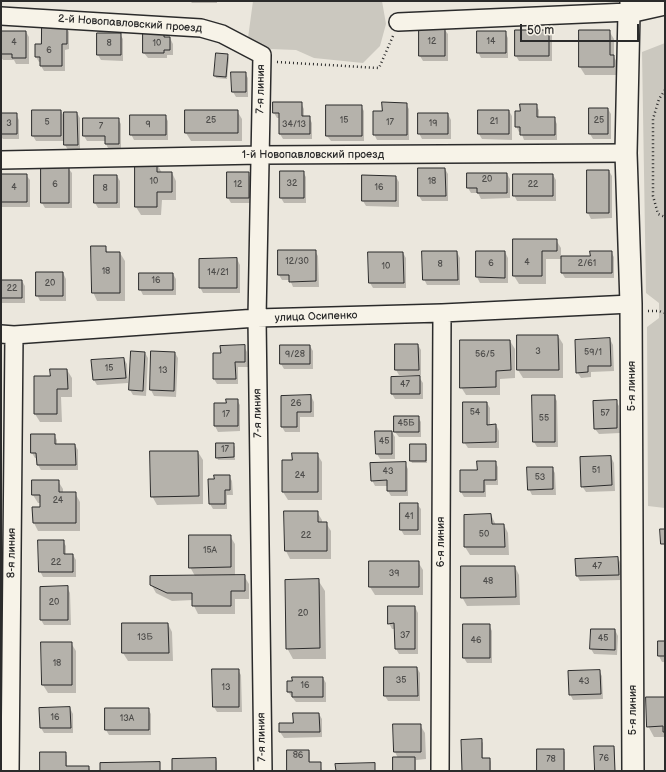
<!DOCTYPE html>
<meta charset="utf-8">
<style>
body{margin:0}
#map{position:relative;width:666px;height:772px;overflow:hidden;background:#ebe7dd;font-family:"Balsamiq Sans",sans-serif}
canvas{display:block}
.frame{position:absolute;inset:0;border:2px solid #2b2b2b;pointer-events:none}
.scale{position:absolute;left:520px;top:24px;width:119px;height:18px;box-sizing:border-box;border:2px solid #2b2b2b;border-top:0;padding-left:5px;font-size:12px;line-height:14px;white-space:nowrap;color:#2b2b2b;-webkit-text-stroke:3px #f7f3e8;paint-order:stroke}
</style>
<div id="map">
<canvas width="666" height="772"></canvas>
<div class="frame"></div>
<div class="scale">50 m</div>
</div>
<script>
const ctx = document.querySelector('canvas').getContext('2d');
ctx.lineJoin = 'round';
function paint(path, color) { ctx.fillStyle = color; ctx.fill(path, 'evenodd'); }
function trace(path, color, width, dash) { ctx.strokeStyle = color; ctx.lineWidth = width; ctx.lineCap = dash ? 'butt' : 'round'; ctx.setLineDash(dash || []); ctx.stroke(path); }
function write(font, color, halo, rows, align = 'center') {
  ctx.font = font + ' "Balsamiq Sans",sans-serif'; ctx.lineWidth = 4; ctx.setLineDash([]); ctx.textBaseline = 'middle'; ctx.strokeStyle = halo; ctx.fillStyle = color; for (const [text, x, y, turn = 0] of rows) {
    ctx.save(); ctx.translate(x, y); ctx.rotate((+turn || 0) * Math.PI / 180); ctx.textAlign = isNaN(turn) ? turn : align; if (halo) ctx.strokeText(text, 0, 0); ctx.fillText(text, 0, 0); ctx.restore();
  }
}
const green = new Path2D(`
 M253,1H382L386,24L380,46L363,63L314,58L296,50L270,49L248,38Z
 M665,43V508L648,506L647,327L659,318V303L646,293L642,52Z`);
const shadow = new Path2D(`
 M2,1H25V2H3Z
 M133,1H169V2H133Z
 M190,1H217V3H192Z
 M424,1H455V2H425Z
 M66,26L69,32V49L65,50V71H44L41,66V62H39L36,57L42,45Z
 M444,29L448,34V61H423L420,56Z
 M549,31L552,36V61H519L516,56Z
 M609,31L614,39V57L618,64V75H585L580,67Z
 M1,32H26L29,37V64H16L14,60H3L1,57Z
 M505,32L508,38V58H481L478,52Z
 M98,34H120L123,39V61L101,60L98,55Z
 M164,34L166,38H170L173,44V55H167V58H148L144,53Z
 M228,55L229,58L227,79L216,78L215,75Z
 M245,73L248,78V97H236L233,92Z
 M301,103L304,109V117H309L312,123V139H283L280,134V118H277L274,113Z
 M406,104L409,109V140H377L374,134L383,112Z
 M536,105L539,110V118H554L557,124V140H524L521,132H519L516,126L521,112Z
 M361,106L364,111V141H331L327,136Z
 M608,109L611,114V139H593L590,134Z
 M33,111H61L65,118L77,113L80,118V150H68L65,145V141H36L33,136Z
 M237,111L242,119V141H191L186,133Z
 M479,111H509L512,116V140L482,139L479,134Z
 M1,114H16L19,120V139H3L1,137Z
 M448,114L451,120V139H422L419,133Z
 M165,116L168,121V140H134L131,134Z
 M118,119L121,124V150H109L106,144V141H87L84,136Z
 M157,164L162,173H172L176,181V200H162L161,215H141L136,207Z
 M68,168L72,173V208H45L42,203Z
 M445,169L448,174V201H422L419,196Z
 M588,171H609L612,176V218L591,219L588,213Z
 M303,172L306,177V203H284L281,198Z
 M248,173L251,179V203H231L228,198Z
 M507,174L510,179V198L481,199L478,193H471L468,188Z
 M1,175H26L30,180V207H1Z
 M553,175L556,180V201H517L514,195Z
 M117,176L120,181V208H98L95,203Z
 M396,177L399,182V207L366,206L363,201Z
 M514,240H556L561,248V257H591L611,252L614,257V278H565L562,273V259H546V284H519L514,276Z
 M105,247L108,253H120L125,261V301H97L93,292Z
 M315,251L318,256L319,287H293L290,280H282L279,275Z
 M457,252L460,258V285H427L424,279Z
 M477,252H505L508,258V283H480L477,277Z
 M403,253L406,258V288H373L370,283Z
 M237,259L240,265V293H203L200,287Z
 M63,273L66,279V301H40L37,295Z
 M173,274L176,279V295H143L140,289Z
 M1,281H22L25,286V303H1Z
 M558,336L563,344V378H523L518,370Z
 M610,339L613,345L614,371L591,372V377L581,378L577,372Z
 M510,341L515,349V378L500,379V395H466L461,387Z
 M418,345L421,350V375H399L396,370Z
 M244,346L247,352L248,367H238V384H217L214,379L222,354Z
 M310,346L313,351V369H284L281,364Z
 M152,352L175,353L178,358L176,397L154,396L151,390Z
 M145,353L148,358L146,396L133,395L130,390Z
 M124,359L127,364L128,383L97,385L94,380Z
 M67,370L72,378V397H61L62,422H40L35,414V377H51Z
 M419,377L423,383V399H395L392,394Z
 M311,396L314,402V417H300V432H285L282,427Z
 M554,396L557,401L558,447H537L534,442Z
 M237,400L240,405V431L218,432L215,426V404H227Z
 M616,401L619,406L620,433L599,434L595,429Z
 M487,403L490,408V426L496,425L499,431V448H468L464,442Z
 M418,417L421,422V437H399L395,432Z
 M392,432L395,437V459H380L377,454Z
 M54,435L57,440V445H75L78,450V470H41L38,465V458H35L32,453Z
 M233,444L235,447V460H218L217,457Z
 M425,445L427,447V463H412L411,461Z
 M198,452L203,460V504L157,505L152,496Z
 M317,454L322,462V500H288L283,492V461H293Z
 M611,457L614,463L615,491L586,492L582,486Z
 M495,462L498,467V485H486V497H464L461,492V471H478Z
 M405,463L408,469V496H391L388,491V486H375L372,480Z
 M552,468L555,473L556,495H532L529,489Z
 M229,476L232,481L233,495H227V509H213L210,504Z
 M58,481L63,489V493H75L80,502V531H38L34,523L41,508V503H38L33,495Z
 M417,504L421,509V535H404L401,530Z
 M317,512L322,520V523H326L331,531V559H290L286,551Z
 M491,515L496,525H504L508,533L509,555H470L465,547V516Z
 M230,536L235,544V576H244L249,584V599H235V614H198L194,606L193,600L172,601L156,593L151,584L195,576L190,567Z
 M63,541L66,546V555H73L76,560V577H43L40,571Z
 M618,558L621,564V580L580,581L577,576L576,560Z
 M418,562L423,570V595H375L370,587Z
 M515,567L519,575L520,605L467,606L462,597Z
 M318,580L325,591L326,659H293L287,648Z
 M67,587L70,593L71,625H44L41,620Z
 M415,607L418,613V654H399L396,649L395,629H392L389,623Z
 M168,624L172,632L173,661H128L123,653Z
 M489,625L492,631V663H467L464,658Z
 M615,630L618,636L617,655L594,654L591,649Z
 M659,642H665V662H662L659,656Z
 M42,643H71L76,651V693H48L43,685Z
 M417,668L420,673V701H388L385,696Z
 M238,670L241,675L242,712H217L214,707Z
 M599,671L602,676L603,699L573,700L570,694Z
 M323,678L326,683V702H296L288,692Z
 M665,698V737H654L648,726Z
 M70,708L73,714V733H44L41,728Z
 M148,709L151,714V735H109L106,730Z
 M319,714L322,719V737L284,738L280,732V724H294Z
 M420,725L425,733L426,759L416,760V771H394L398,758L395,752Z
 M481,740L483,743V759H490L491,762V771H463Z
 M613,747L615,749V771H596Z
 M563,750L565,752V771H538Z
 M309,751L310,753V763H320L322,771H288Z
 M65,753L67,756V767H89L90,771H41Z
 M216,759L217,762V771H173Z`);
const building = new Path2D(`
 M42,25H67V44H62V66H40V57H35V44H41Z
 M419,28H445V56H419Z
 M515,30H549V56H515Z
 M579,30H610V55H614V67H579Z
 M1,31H26V58H12V54H1Z
 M477,31H506V53H477Z
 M97,33H121V55H97Z
 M143,33H164V37H170V50H164V53H143Z
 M216,53L228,54L226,77L214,76Z
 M231,72H246V92H232Z
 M273,102H302V116H310V134H279V113H273Z
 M382,102L407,103V135H373V111H382Z
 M520,104H537V117H555V135H520V127H515V111H520Z
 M326,105H362V136H326Z
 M589,108H608V134H589Z
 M32,110H61V136H32Z
 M185,110H238V133H185Z
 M478,110H509V134H478Z
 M64,112H77L78,145H64Z
 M1,113H17V134H1Z
 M418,113H448V134H418Z
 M130,115H166V135H130Z
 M83,118H119V144H105V136H83Z
 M135,163H157V172H172V192H157V207H135Z
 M41,167H69V203H41Z
 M418,168H445L446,196H418Z
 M587,170H609V213H587Z
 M280,171H304V198H280Z
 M227,172H249V198H227Z
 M467,173H507V193H477V188H467Z
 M1,174H27V202H1Z
 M513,174H553V196H513Z
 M94,175H117V203H94Z
 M362,175L396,176V201H362Z
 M513,239H557V251H542V276H513Z
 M91,246H106V252H120V293H92Z
 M278,250H316V281L289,282V275H278Z
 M422,251H457L458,280H423Z
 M476,251H505V278L476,277Z
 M590,251H612V273H561V256H590Z
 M368,252H403L404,283H369Z
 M237,258V288H199V259Z
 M36,272H63V296H36Z
 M139,273H173V290H139Z
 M1,280H22V298H1Z
 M517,335H558L559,370H517Z
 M610,338L611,366H588V372L576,373L575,340Z
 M460,340H510L511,370L496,371V387L460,388Z
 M395,344H418L419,370H395Z
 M245,345V362H235L236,379H213V353H221L220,346Z
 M280,345H310V364H280Z
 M131,351L145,352L143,391L129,390Z
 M151,351L175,352L174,391L150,390Z
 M124,358L126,378L93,380L91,360Z
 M50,369H67L68,389H57V414H34V376H50Z
 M420,376V394H391V377Z
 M311,395V412H297V427H281V396Z
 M532,395H555V442H533Z
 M226,399H238V426H214V403H226Z
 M617,400V428L594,429L593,401Z
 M463,402H487V425L496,424V442L463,443Z
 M394,416H419V432H394Z
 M375,431H392V454H376Z
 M31,434H55V444H75L76,465H37L36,453H31Z
 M216,443H234V457L216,458Z
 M410,444H426V461H410Z
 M150,451H198L199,496L151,497Z
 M292,453H318V492H282V460H292Z
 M611,456L612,485L581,487L580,457Z
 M477,461H496V480H484V492H460V470H477Z
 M406,462V491H387V480L371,481L370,463Z
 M527,467H553V489L528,490Z
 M214,475H230V490H225V504H209L208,479H214Z
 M32,480H59V492H76V523H33L32,507H40V495H32Z
 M400,503H418V530H400Z
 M284,511H318V522H327V551H285Z
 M491,514L492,524H504L505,547H464V515Z
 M660,529H665V544H661Z
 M189,535H231V567L189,568Z
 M38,540H64V554H73V572H39Z
 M618,557L619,575L576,576L575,559Z
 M369,561H419V587H369Z
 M461,566H515L516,597L461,598Z
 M245,575V591H231V606H192V593H167L150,585V576Z
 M319,579L320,648L286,649L285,580Z
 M68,586V620H40V587Z
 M388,606H415V649H395L394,623L388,624Z
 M122,623H168L169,653H122Z
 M463,624H490V658H463Z
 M591,629H615V650L590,649Z
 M658,641H665V656H658Z
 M41,642H72V685H42Z
 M384,667H417L418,696H384Z
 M212,669H239V707H213Z
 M600,670L601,694L569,695L568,671Z
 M292,677H323V697H292V692H287V681H292Z
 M646,697H665V732H663V726L647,727Z
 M70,707L71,728H40L39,708Z
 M105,708H149V730H105Z
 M293,713H319L320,732H279V723H293Z
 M393,724H421V752H394Z
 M482,739V758H490V771H462L461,740Z
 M594,746H614L615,771H595Z
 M537,749H564V771H537Z
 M287,750H309V762H321V771H287Z
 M40,752H66V766H89V771H40Z
 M393,757H415V771H393Z
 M216,758V771H172V759Z
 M160,762V771H100V763Z
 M375,763V771H336L335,764Z`);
const path = new Path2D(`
 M277,62L379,68L393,36
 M665,90L659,99L653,119V196L658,214L665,217
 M648,311H659L665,313`);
const minor = new Path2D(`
 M1,16L201,28L222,34L262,55L257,318L263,771
 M398,22L629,12V1
 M1,160L260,155L626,153
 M1,334L14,335L257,318L442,313L631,304
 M10,771L14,335
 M440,771L442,313`);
const tertiary = new Path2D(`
 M633,771L631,304L626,153L629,12L665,4`);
const numberNames = [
 ["12",432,42],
 ["14",491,42],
 ["4",14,43],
 ["8",109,44],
 ["10",157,44],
 ["6",49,51],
 ["25",211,121],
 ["15",344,121],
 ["25",599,121],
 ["21",494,122],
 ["5",47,123],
 ["17",390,123],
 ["3",9,124],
 ["19",433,124],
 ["9",148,125],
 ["34/13",294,125],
 ["7",101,127],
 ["20",487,180],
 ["10",154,182],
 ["18",432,182],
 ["32",292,184],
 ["6",55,185],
 ["12",238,185],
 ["22",533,185],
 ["4",14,188],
 ["16",379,188],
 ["8",105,189],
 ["12/30",297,262],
 ["4",527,263],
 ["6",491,264],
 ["2/61",587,264],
 ["8",440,265],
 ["10",386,267],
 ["18",106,272],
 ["14/21",218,273],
 ["16",156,281],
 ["20",50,284],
 ["22",12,289],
 ["3",538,352],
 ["59/1",593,353],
 ["9/28",295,355],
 ["56/5",485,355],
 ["15",109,369],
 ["13",163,371],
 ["47",405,385],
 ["26",296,404],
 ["54",475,413],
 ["57",605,414],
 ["17",226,415],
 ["55",544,419],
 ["45Б",406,424],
 ["45",384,442],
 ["17",225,450],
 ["51",596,471],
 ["43",388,472],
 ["24",300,476],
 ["53",540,478],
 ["24",58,501],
 ["41",409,517],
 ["50",484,535],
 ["22",306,536],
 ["15А",210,551],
 ["22",56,563],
 ["47",597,567],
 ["39",394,574],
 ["48",488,582],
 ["20",54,603],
 ["20",303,614],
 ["37",405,636],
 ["13Б",145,638],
 ["45",603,639],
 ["46",476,641],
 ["18",57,664],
 ["35",401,681],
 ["43",584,682],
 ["16",305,686],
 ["13",226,688],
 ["16",55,718],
 ["13А",127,719],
 ["86",298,756],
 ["76",604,759],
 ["78",551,760]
];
const streetNames = [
 ["2-й Новопавловский проезд",130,24,4],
 ["7-я линия",261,89,-89],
 ["1-й Новопавловский проезд",313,155],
 ["улица Осипенко",316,317,-2],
 ["5-я линия",632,386,-90],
 ["7-я линия",258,413,-91],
 ["6-я линия",441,542,-90],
 ["8-я линия",12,553,-89],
 ["5-я линия",633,710,-90],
 ["7-я линия",262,737,-91]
];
paint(green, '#cbc8bf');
paint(shadow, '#0003');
paint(building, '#b5b2ab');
trace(building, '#2b2b2b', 1);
trace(minor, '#2b2b2b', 20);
trace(tertiary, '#2b2b2b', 24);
trace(path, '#2b2b2b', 2.5, [1, 3]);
trace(minor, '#f7f3e8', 17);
trace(tertiary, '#f7f3e8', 21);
write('9px', '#4e4d4b', null, numberNames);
write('11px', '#2b2b2b', '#f7f3e8', streetNames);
</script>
